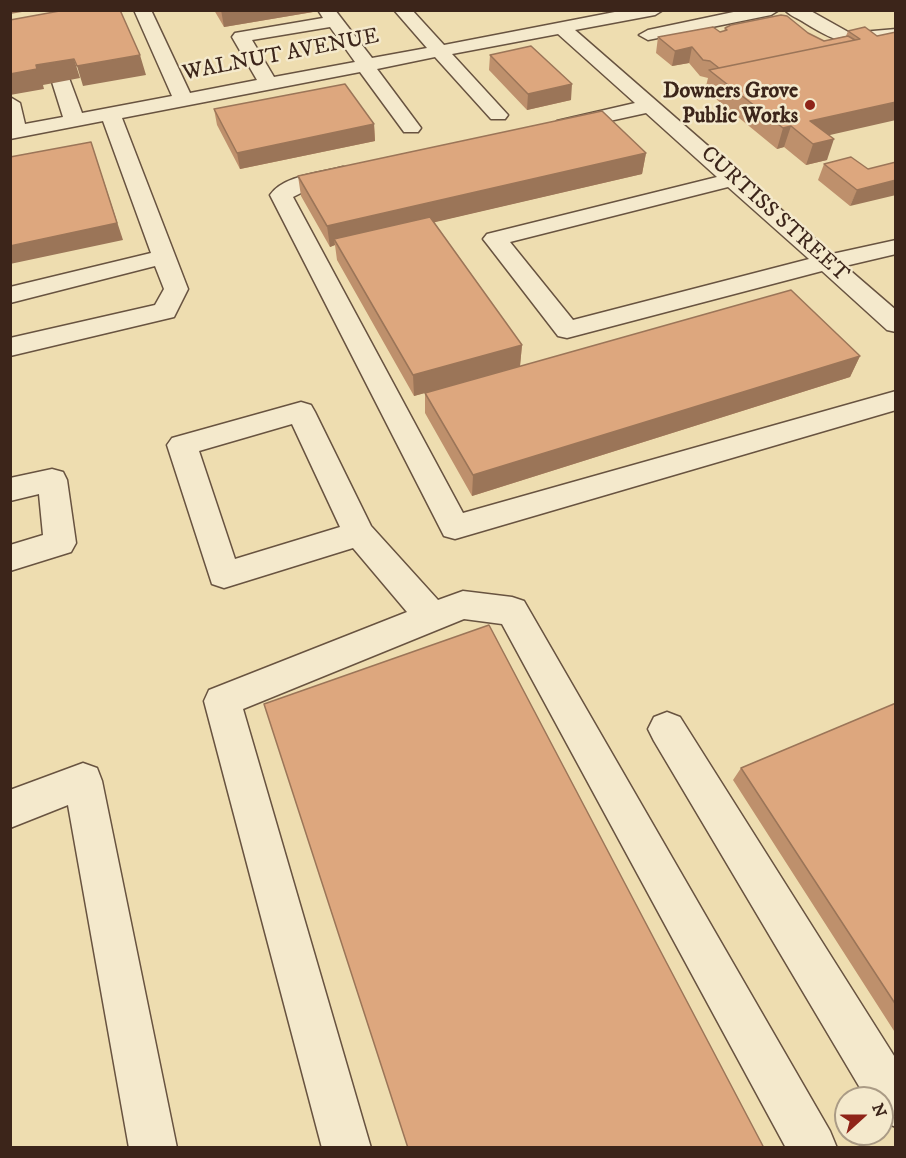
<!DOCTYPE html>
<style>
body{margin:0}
#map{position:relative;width:906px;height:1158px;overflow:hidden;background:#eeddb0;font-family:"IM FELL DW Pica",serif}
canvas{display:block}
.frame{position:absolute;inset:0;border:12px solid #3c251a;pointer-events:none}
.north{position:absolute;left:834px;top:1086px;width:60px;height:60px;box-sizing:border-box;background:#f4e9cc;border:2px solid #aa9b85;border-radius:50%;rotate:69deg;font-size:16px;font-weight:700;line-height:24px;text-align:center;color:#3c251a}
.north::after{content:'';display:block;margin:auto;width:21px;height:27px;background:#8f2418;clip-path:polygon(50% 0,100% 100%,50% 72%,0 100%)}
</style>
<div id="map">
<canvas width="906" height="1158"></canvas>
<div class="frame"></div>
<div class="north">N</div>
</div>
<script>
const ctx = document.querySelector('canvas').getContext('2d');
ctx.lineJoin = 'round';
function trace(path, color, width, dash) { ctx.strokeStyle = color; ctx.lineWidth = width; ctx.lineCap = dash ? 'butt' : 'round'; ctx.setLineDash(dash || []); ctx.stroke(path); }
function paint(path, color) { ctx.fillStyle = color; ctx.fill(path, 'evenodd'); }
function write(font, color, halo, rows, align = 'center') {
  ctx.font = font + ' "IM FELL DW Pica",serif'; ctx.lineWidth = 5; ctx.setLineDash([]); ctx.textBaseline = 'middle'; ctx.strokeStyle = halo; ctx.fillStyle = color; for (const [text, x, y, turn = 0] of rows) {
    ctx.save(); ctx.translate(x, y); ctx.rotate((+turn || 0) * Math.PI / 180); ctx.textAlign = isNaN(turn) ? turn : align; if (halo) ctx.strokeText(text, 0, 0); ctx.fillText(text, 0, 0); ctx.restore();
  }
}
const minor = new Path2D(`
 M134,10H151L190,93L257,80L232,37L235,33L323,18L318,10H335L372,58L427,48L394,10H412L444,45L625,10H663L655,15L575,30L832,254L896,240V254L845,266L896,310V332L887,330L822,271L567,338L558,336L487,244L483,239L487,234L717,177L646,113L564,131L557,129L554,125L557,121L635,103L558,34L452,54L508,115L505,119H491L435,57L377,69L421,128L418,132H404L360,72L122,118L188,289L174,317L10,356V338L155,305L164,289L155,266L10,303V287L151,253L103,121L10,139V97L20,103L25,124L63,117L52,82L55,78H69L82,113L172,96ZM330,27L355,62L274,77L252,40ZM728,187L809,259L573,320L510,242Z
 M743,10H779L771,15L648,40L639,35L648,30Z
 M785,10H809L850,33L896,29V39C855,48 840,45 805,23C798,18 790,16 785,10Z
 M343,167L351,169L354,174L351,179L309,189L293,197L463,513L896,391V410L455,539L444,536L270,195C284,175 321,173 343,167Z
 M301,402L311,405L315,412L371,526L438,600L463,591L512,597L524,601L830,1131L837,1148H786L502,624L464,619L243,709L371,1148H322L204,701L209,690L407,612L353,548L224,588L212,584L167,445L172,438ZM292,424L340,527L235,559L199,451Z
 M52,469L63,472L67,480L76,543L71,552L10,571V545L43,535L39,494L10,501V478Z
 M667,712L680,717L896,1059V1127L882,1121V1098H866L654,741L648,729L654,717Z
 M83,763L97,768L102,781L177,1148H129L68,805L10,828V790Z`);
const wall = new Path2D(`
 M214,10H313V12L224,27Z
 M865,27L829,136L827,160L806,165L784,147L777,149L705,90L708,78L700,76L689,63L672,66L656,53L658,37L720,32L724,31L725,28L808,33L824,41L846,36L848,31Z
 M490,55L571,100L527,110L489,70Z
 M214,109L374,124L375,141L240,169L217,125Z
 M646,153L642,174L434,222L522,345L520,366L860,356L850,377L472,496L425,413V393L414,396L337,260L335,245L330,247L301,196L298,176Z
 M824,164L868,169L850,206L818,180Z
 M896,703V1034L733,780L741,768Z`);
const shadedWall = new Path2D(`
 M10,10H34L10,14Z
 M221,10H313V12L224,27Z
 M692,47L689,63L672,66L675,51Z
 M140,55L146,75L83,86L77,66Z
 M74,59L80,78L43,85L44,89L10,95V74L36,65Z
 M572,84L571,100L527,110L528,94Z
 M896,102V120L808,140L810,121Z
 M374,124L375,141L240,169L237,153Z
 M791,126L784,147L777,149L783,128Z
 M834,139L827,160L806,165L813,144Z
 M91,142L123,240L10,264V246Z
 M646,153L642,174L337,245L334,239L335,245L330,247L327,226Z
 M896,180V195L850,206L857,190Z
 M522,345L520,366L414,396L413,375Z
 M860,356L850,377L472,496L473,475Z`);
const building = new Path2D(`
 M65,10H120L140,55L77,66L74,59L36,65L37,69L10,74V20Z
 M781,15L787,16L808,33L824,41L848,36L855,40L719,68L710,61L703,60L692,47L675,51L658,37L713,27L720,32L727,30L725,28L731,25Z
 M865,27L877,36L896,32V102L810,121L834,139L813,144L791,126L783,128L709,70L860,39L848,31Z
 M531,46L572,84L528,94L490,55Z
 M345,84L374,124L237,153L214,109Z
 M602,111L646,153L327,226L298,176Z
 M91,142L117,223L10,246V157Z
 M851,157L868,169L896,162V180L857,190L824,164Z
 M430,217L522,345L413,375L334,239Z
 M791,290L860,356L473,475L425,393Z
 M489,625L764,1148H408L264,704Z
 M896,703V1005L741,768Z`);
const markers = [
 [810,105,6,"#8f2418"]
];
const farStreetnames = [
 ["WALNUT AVENUE",281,56,-11],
 ["CURTISS STREET",774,215,42]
];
const farPoinames = [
 ["Downers Grove",798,92],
 ["Public Works",798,117]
];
trace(minor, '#685340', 3);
paint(minor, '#f4e9cc');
paint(wall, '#be906c');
paint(shadedWall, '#9b7558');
paint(building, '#dda77e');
trace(building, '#9b7558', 1.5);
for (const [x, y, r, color] of markers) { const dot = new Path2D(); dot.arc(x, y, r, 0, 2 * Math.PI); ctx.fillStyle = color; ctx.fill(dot); trace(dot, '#f4e9cc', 2); }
write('22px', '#3c251a', '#f4e9cc', farStreetnames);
write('bold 22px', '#3c251a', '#f4e9cc', farPoinames, 'right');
</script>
